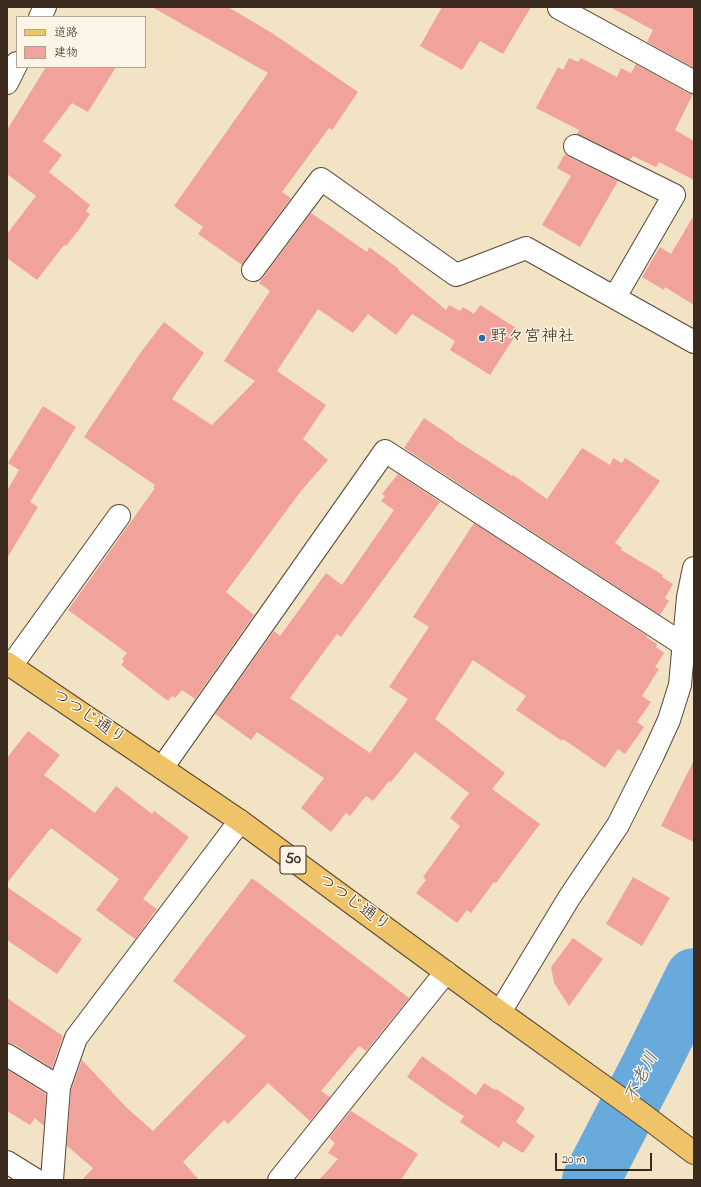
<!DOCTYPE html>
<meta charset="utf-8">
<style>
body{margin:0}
#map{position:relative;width:701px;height:1187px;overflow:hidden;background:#f2e3c5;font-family:"Indie Flower","Klee One",sans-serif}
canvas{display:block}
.frame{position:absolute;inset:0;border:8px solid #3b2a1e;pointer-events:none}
.legend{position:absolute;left:16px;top:16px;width:130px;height:52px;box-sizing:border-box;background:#fcf5e5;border:1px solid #afa495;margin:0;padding:5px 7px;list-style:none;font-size:12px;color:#3b2a1e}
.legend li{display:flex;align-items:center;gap:8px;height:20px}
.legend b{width:20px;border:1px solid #afa495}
.scale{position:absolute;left:555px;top:1153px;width:97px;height:18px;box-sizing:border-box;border:2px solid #3b2a1e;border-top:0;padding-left:5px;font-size:12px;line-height:14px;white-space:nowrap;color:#3b2a1e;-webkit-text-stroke:3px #fcf5e5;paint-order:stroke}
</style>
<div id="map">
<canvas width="701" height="1187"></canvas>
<div class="frame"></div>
<ul class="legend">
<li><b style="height:5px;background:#efc469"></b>道路</li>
<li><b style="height:11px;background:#f1a29b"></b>建物</li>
</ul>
<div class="scale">20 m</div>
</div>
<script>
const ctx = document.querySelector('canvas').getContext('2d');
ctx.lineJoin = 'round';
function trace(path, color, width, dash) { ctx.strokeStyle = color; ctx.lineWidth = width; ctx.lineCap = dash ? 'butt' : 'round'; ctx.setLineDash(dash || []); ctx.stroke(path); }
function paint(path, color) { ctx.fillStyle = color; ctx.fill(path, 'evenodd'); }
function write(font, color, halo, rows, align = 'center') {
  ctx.font = font + ' "Indie Flower","Klee One",sans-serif'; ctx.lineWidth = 3; ctx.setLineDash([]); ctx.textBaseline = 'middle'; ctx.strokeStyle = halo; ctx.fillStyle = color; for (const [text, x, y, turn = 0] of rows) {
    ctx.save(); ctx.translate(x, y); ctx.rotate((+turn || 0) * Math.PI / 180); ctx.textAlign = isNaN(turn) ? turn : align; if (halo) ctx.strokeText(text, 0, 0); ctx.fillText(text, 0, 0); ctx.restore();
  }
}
const river = new Path2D(`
 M591,1180L650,1066L694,977`);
const building = new Path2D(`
 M152,7H228L272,33L358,92L332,130L329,128L282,192L291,198L242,265L198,234L203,227L174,206L268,73Z
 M442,7H531L503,54L480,41L462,70L420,46Z
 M610,7H694V68L647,42L653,30Z
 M569,58L578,62L581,58L617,77L621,68L631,73L636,64L688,93L693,94L675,130L694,141V180L659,162L656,167L633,156L630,160L577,134L579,130L536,108L558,67L563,70Z
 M46,67H116L88,112L72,103L43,141L62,155L49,172L90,205L86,211L90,214L81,227L66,246L64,245L37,280L7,258V234L36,196L7,174V130Z
 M565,154L569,157L618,181L580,247L542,225L571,176L557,168Z
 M311,213L367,252L369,247L399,269L398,270L446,310L449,305L460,311L463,307L474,314L480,305L519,330L490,375L450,350L455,341L412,314L396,335L368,314L353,333L318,309L277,371L326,405L303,439L328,460L301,491L226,592L254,615L195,699L182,690L175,698L172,696L168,701L121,665L124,661L122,659L127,653L68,610L155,488L153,487L155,485L84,437L141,352L164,322L204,353L172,399L212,425L255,381L224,361L270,291L259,283L262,279Z
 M694,215V305L665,287L664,290L642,277L660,247L671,254Z
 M43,406L76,427L30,502L38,507L7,558V488L8,489L19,470L8,463Z
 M424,418L454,438V439L512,476L513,475L547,499L582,448L610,465L613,458L622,463L625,458L660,481L615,543L622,548L621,550L663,575L662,577L673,584L665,598L669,601L660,615L404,448Z
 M398,474L440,502L341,637L337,634L290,698L370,753L408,699L389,687L429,627L413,617L474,523L647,636L646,637L657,644L656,647L664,653L655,667L659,669L642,696L651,702L637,722L644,727L625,754L618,749L605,768L563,739L562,741L516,710L526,696L473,660L435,719L505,773L492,789L540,824L496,883L494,882L471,913L467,910L457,923L416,893L426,880L423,877L460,826L450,818L469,793L415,752L391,782L389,781L373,801L366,796L350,816L346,813L331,832L301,808L324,778L257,732L251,740L215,714L274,631L280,636L326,573L342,585L394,510L381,501L385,496L382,494Z
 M28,731L60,755L44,775L95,813L116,786L152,814L154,811L189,837L143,899L157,909L135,939L96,910L119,879L51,828L7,883V758Z
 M694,760V842L661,826Z
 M633,877L670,898L642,946L606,924Z
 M252,878L409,998L366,1051L359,1046L321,1091L330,1097L310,1121L268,1083L228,1124L224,1120L183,1162L199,1180H82L93,1168L67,1146L71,1090L82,1060L126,1107L153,1131L246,1036L173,981Z
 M7,887L82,939L57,974L7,940Z
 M573,938L603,959L569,1006L554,983L551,967Z
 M7,998L63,1036L52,1068L14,1044L7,1043Z
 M422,1056L476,1095L484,1083L495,1090L496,1089L525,1108L516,1122L535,1136L523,1153L503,1141L499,1148L460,1122L464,1116L448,1106L407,1077Z
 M8,1070L46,1094L44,1126L35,1118L30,1125L7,1111V1073Z
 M351,1111L418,1154L401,1180H319L338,1159L328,1153L335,1143L329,1138Z`);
const minor = new Path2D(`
 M560,7L559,8L694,82
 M40,17L45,7
 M7,83L17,63
 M575,146L674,195L615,297
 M253,270L321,179L456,275L526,248L694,342
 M11,666L119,516
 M162,768L385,451L684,645
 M500,1012L569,898L618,825L653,755L669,720L680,685L688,597L694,568
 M7,1055L59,1087
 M7,1162L36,1180
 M52,1180L59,1087L76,1038L240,821
 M279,1180L446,972`);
const major = new Path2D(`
 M7,663L240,821L500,1012L645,1116L694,1153`);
const markers = [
 [482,338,4,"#1f6fb2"]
];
const shields = [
 [293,860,26]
];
const shieldNames = [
 ["50",293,860]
];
const poiNames = [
 ["野々宮神社",490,338]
];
const streetNames = [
 ["つつじ通り",88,718,34],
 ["つつじ通り",353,904,36]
];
const waterNames = [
 ["不老川",643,1078,-63]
];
trace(river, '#68aadc', 58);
paint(building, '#f1a29b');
trace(minor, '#564637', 24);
trace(major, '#564637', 24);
trace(minor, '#fff', 22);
trace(major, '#efc469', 22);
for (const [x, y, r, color] of markers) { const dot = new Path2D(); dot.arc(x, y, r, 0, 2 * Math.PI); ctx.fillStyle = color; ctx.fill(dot); trace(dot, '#fcf5e5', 1.5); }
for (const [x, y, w] of shields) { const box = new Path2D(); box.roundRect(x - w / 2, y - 14, w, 28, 3); ctx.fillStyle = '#fcf5e5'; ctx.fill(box); trace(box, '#3b2a1e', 1); }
write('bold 16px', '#3b2a1e', null, shieldNames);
write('17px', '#3b2a1e', '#fcf5e5', poiNames, 'left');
write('17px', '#3b2a1e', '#fcf5e5', streetNames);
write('italic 18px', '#4b5760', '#fcf5e5', waterNames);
</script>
